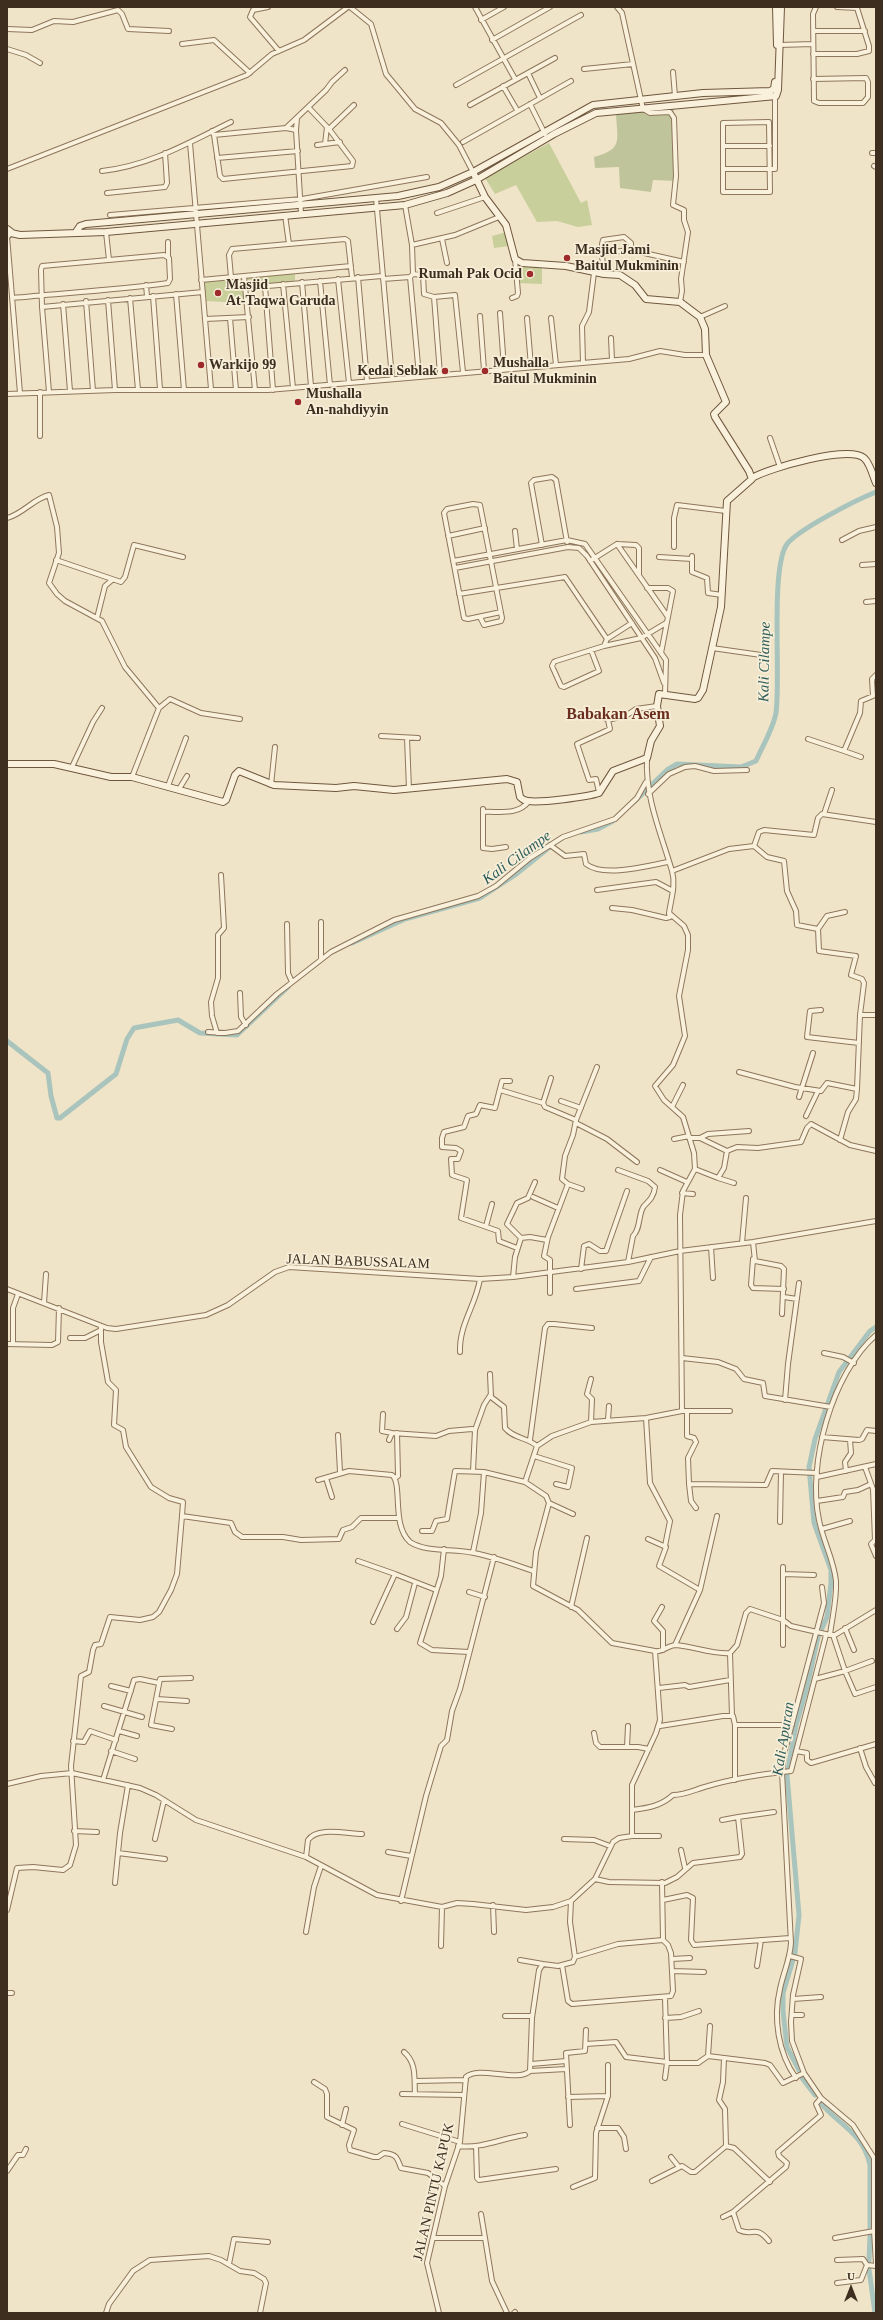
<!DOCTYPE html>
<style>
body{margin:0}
#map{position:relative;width:883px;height:2320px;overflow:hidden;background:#f0e4c8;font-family:"Times New Roman",serif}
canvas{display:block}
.frame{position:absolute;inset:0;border:8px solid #3d2e20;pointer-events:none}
.north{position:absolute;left:831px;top:2268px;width:40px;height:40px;-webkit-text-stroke:3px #f7eed8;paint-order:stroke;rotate:0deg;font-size:11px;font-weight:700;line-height:16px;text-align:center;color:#3d2e20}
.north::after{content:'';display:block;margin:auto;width:14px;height:18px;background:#3d2e20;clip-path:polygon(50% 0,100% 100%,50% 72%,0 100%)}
</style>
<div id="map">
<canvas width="883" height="2320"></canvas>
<div class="frame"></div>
<div class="north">U</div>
</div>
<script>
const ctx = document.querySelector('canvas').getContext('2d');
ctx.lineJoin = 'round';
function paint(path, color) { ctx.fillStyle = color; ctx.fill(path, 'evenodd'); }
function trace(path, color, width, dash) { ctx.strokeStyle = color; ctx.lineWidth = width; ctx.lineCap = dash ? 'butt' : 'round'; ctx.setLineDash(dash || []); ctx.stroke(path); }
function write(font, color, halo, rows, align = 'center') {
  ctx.font = font + ' "Times New Roman",serif'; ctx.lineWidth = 3.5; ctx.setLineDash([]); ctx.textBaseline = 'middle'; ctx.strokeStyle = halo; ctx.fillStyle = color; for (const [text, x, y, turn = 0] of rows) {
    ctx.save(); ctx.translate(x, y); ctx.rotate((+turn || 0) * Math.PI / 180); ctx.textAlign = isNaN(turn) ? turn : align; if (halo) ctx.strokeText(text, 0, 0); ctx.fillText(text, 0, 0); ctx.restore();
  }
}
const green = new Path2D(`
 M549,143L581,203L587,200L592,225L578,227L557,221L537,222L516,185L495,194L485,178Z
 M507,232L509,246L494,248L492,236Z
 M515,261L542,266V284L515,283L513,269Z
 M295,271V282L246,287L245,276Z
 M244,277L245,303L204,301L203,281Z`);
const cemetery = new Path2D(`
 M673,108L677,126V181L653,180L651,192L620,188L619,167L595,168L594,157C624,149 617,140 616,113Z`);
const canal = new Path2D(`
 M635,801L667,770L677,764L741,767L756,761C762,747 773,729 776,713C781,677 770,568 787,544C799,529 856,500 876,492
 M581,832L598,829L613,821
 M352,943L405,919L480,898L515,875L551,846
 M7,1041L48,1073L51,1096L57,1118H60L116,1074L127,1039L134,1028L178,1020L200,1033L237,1035L288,987
 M799,2070L787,2047L783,2011V1993L795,1953L799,1915L787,1775L796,1725L807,1687L818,1637L827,1617L831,1583V1570L814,1523L809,1467L815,1439L839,1372L870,1331L876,1327
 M802,2078L815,2095
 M820,2102C838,2125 863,2132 870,2165V2228
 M869,2261L870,2236
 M869,2269L875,2313`);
const street = new Path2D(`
 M268,7L253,10L250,17L279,51
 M350,7L371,24L386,74L415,109L441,123L459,145L473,172
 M475,7L515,79
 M617,7L622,13L643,109L650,113L670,112L674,118L676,176L673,205L684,210V220L688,232L681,279L682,291L680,302
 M481,20L504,7
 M7,29L32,30L54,21L73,22L118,10L122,14L128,29L169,31
 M814,31H865
 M492,40L550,7
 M182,44L214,40L250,73
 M779,45L813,44
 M7,49L26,55L40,63
 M813,54H857L869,51V46L857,8L837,7
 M584,69L633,64
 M673,72L675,96
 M528,73L540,98
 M813,79L866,78L868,82V97L863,103H819L814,101L813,14L816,7
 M456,85L581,15
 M503,86L517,110
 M530,104L545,134
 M470,105L555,58
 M769,122L770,192H723V123Z
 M286,128L326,90L332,82L345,70
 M329,129L354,105
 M296,130L297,118
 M212,131L214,135L286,128L296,130L301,213
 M214,135L220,176L223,179L352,166L353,161L329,129L309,108
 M463,142L571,81
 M190,143L211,389
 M325,144L327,127
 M317,145L340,142
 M723,146H770
 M872,153H876
 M217,158L298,151
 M874,166L876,167
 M7,169L247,75L272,54L304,40L348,7
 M723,169H775V95
 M102,171C149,166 190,142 231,122
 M107,193L165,187L167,183L165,153
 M376,198L392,378
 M405,205L412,245L455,235L499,217
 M437,213L485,197
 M110,215L302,199L427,177
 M285,215L289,244
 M106,232L109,260
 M7,236L20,393
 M442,239L447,263
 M168,242V256
 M631,250L684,262
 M602,253L631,250V243L624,237L603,240C599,250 604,264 604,274
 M413,274L423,275L424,294L434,297
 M244,276L255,390
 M231,277L229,255L232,249L345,239L348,241L352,277
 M358,277L367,381
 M410,277L419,376
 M338,279L349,383
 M383,279L410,277L413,274L412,245
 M201,280L351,266
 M320,281L330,385
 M302,282L311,386
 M283,284L293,388
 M146,285L147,296
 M265,286L273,390
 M245,288L382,276
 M176,294L184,390
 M153,296L160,389
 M12,298C64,293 116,290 168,283L170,279L169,258L164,255L42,266L41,270L42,307L49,392
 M130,298L138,390
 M512,298L517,296L518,293L515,259
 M108,300L115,390
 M86,301L93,391
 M63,304L70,391
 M42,307L203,292
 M500,313L504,368
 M480,316L484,370
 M700,317L725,306
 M230,318L236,390
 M527,318L531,366
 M551,318L556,365
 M205,319L249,317
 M611,338L612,360
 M583,363L582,326L589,312L594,273
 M440,374L434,297L455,295L463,372
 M40,392V436
 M7,394L115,390H268L629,359L660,351L685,355H706
 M770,438L780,467
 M7,518C23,514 33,499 49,495L57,527L59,553L49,583L57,594L65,601L102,621L125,667L159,708L132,777
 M515,531L517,549
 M448,536L485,528
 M842,540L859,531L876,527
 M617,544L668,617
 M542,545L531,483L534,480L552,477L556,480L567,542
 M674,547V518L677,505L726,511
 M692,556V572L707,578L708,593L722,595
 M659,557L692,559
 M56,560L121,582L125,577L134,545L183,557
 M453,561L567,540L585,544L666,660L665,694
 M590,561L617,544L636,545L639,548V575
 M862,565L876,564
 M455,568L568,547L579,548L587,556L655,658L664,683
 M647,588H668L673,591L661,653
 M459,594L565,577L607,639L604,646
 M866,602L876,601
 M480,617L484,625L501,621L502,618L480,505L473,504L447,509L444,513L464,618L468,619L501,612
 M97,618L105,586L112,580
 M607,639L632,623
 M712,648L761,655
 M591,650L599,671L564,687L561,686L552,666L554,662L556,661L604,646L641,638L666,623
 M159,708L170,699L201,713L240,719
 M601,716L608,720L627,715L636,709L657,706
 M381,736L418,738
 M407,738L409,789
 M808,739L844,751
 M861,757L844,751L860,713L861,701L873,696L872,679L876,675
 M72,767L93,722L102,708
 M271,785L275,747
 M168,786L186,738
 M179,789L187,776
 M599,792L596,779L589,780L577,744L610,729L608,720
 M648,794L669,774L685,767L695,766L714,771L747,770
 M483,809V848L492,849L506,847
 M483,812C499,811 518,816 529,801
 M824,814L832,790
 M550,845L565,856L584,854L586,864C604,878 647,866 668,862
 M754,846L759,832L764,830L814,835L818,818L822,814L876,822
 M672,871L729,849L754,846L767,857L784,861L787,891L796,911L797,925L818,929L819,951L856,956L851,975L862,979L864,983L860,1015L857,1089L856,1099L848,1112L840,1140
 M597,890L656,882L673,891
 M612,908L632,910L666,918L670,917L669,914
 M321,922V959
 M287,924L288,973L292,982
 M818,929L827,916L845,912
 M240,993L241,1017L246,1025
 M821,1010L810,1011L807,1037L859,1043
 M860,1015H876
 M208,1032L225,1033L238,1031L277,994L331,952L394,920L478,896L496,886L530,858L563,837L615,819L637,798L646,782
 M217,1033L212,1016L211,1002L218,978V935L224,928L221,875
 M739,1072L795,1087L821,1091L827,1083L857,1089
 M510,1081H502L495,1108L480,1105L476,1114L468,1116L464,1127L444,1132L442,1138V1147L456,1148L461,1151L458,1159H451L452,1175L467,1180L461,1218L498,1231L499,1241L517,1248
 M500,1090L543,1103L551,1078
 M799,1097L813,1053
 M561,1101L581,1108
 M543,1103L545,1107L576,1120
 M672,1107L683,1085
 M806,1116L818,1091
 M576,1123L607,1139L637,1162
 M690,1138H700L727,1151L737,1147L758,1148L801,1142L807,1128L811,1124L850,1145L876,1151
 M700,1138L708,1134L749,1131
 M674,1139L689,1136
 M695,1169L718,1178L724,1168L727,1151
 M618,1170L648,1181L655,1187C654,1196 650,1200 644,1206C638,1213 641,1229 633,1236L628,1262
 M660,1170L687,1182
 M718,1178L734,1183
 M568,1184L582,1189
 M682,1193L693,1194
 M533,1197L558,1208
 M486,1226L492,1204
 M521,1238L507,1224L517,1203L528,1198L535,1182
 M753,1242L755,1261L781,1266L784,1269L782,1314
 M742,1243L746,1198
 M711,1247L713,1278
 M753,1259L751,1285L753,1288L784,1289
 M581,1269L584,1246L589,1244L600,1251H606L627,1191
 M513,1277L515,1257L521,1238L530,1237L547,1240
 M7,1289L107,1328L116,1329L206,1315L228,1305L275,1272L289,1267L480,1279L513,1277L628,1262L680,1251L753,1242L876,1221
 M576,1289L639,1281L651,1257
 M550,1293V1260L544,1256L548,1237L568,1184L562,1179L565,1156L573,1135L576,1120L597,1067
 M784,1297L797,1299
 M44,1303L46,1274
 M101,1326V1342L108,1382L116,1390L114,1425L123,1430L126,1447L151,1487L169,1498L183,1502L182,1516L231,1523L235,1532L242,1537H283L301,1540L339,1539L343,1530L352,1527L361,1518H398
 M70,1338H85L101,1330
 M7,1344L52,1345L58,1342L59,1308
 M13,1344V1308L18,1294
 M460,1352C459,1324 476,1305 480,1279
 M824,1353L843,1357L854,1363
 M682,1358L718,1362L736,1369L744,1379L763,1383L765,1396L831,1407
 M490,1374L491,1397L504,1407L505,1428C514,1439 527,1437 537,1446
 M591,1379L587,1394L592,1399L591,1422
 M785,1400L788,1364L799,1283
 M684,1411H730
 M687,1411V1436L694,1438L696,1442L688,1458L689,1484
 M383,1414L382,1431L392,1433
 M646,1418L650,1483L670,1521L665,1546
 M608,1420L609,1406
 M475,1430L484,1405L491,1394
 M338,1435L340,1472
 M822,1437L859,1440L862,1439L867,1430L876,1431
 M389,1440L392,1433L436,1436L449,1431L472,1429L475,1430L473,1471
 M530,1440L545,1328L548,1324H554L592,1328
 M534,1456L572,1468L568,1487L556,1484
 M865,1467L873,1489L875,1540L871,1544L876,1556
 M846,1471L845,1462L851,1453L850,1440
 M817,1477L876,1464
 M326,1478L332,1497
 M395,1478L398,1476L397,1433
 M318,1480L349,1471L392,1475C403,1484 391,1525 410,1542C427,1553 454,1548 474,1553C495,1557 513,1564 533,1571
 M817,1501L843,1497L845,1492L858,1490L871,1484
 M549,1503L573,1514
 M696,1508L691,1501L689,1484L766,1485L772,1471L817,1473
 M780,1522L781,1472
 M822,1529L850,1521
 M422,1531H432L436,1521L447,1519L455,1471L484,1472L525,1482
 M648,1539L666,1547L659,1566L700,1590
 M444,1549L441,1576L420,1643L432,1650L469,1652
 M473,1552L481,1513L484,1472
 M358,1561L395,1574
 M783,1567V1645
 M783,1574L814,1575
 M469,1592L485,1597
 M571,1607L587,1538
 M662,1607L654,1621L663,1631V1650
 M373,1622L395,1574L436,1590
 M845,1628L854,1650
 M397,1629L406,1617L415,1583
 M830,1635C832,1618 837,1599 836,1581C834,1560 823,1541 819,1520C807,1464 832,1373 876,1335
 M833,1635L845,1671L872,1661
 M675,1645L700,1590L717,1516
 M655,1651C662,1653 668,1645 676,1645C692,1646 714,1655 730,1653L737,1645L746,1613L750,1609L783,1620L791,1626L830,1635H835L876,1610
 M730,1653L732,1716
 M815,1679L845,1671L855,1694L876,1687
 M111,1686L131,1691
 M659,1688L685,1685L689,1687L730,1680
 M157,1699L187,1701
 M104,1706L142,1717
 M735,1725H792
 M660,1726L723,1716H733L735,1725V1780
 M172,1729L151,1725L160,1679L191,1678
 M119,1731L137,1736
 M594,1733L596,1743L600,1747H638L649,1749
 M73,1741L84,1742L90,1731L116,1740
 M627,1747L628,1726
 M860,1748L866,1767L875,1783
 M111,1751L135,1759
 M796,1751L807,1753V1760L811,1763L876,1744
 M103,1780L134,1680L140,1679L159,1683
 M7,1784L41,1776L72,1773L140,1788L156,1795L196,1820L306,1857L377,1895L442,1907L457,1903L473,1904L526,1910L553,1907L571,1901L595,1879L613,1842L619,1838L632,1836V1785L656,1733L660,1720L655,1651L612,1643L578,1610L533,1586L536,1552L549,1503L546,1496L525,1482L537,1446L552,1436L591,1422L646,1418L682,1411L680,1215L683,1191L695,1169L694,1153L683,1117L664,1100L655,1086L673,1065L685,1036L679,996L688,950V935L684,926L669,913C671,899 676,885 672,871C661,833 645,798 647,758
 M632,1810C648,1808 661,1806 673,1795C686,1795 696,1789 708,1786C735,1778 764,1774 791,1771L826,1635
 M722,1820L738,1817
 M74,1831L97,1832
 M632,1836H659
 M155,1839L164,1800
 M564,1839L594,1840L610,1846
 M681,1850L685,1868
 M388,1852L411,1856
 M118,1853L165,1859
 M306,1857L308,1840C317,1826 348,1834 362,1834
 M595,1879L609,1882L665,1883L677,1877L693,1863L740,1857L742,1854L738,1817L774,1812
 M115,1883L120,1833L128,1785
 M663,1900L687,1895L693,1898L691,1940L694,1945L790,1938
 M401,1901L426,1796L441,1746L447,1740L452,1711L460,1689L494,1557
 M493,1905L494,1932
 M7,1910L17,1868L33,1867L63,1870L70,1865L76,1845L71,1766L81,1676L89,1672L93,1650L95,1645L101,1644L110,1617L140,1620L153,1617L159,1612L171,1590L177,1574L182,1516
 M306,1932L314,1887L321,1866
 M441,1946L442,1907
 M790,1956L801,1959L793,1995L791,2022L792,2041L804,2073L821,2098L853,2125L874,2158V2231L876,2264
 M575,1957L618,1944L663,1940
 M672,1959L690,1958
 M520,1960L543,1964
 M562,1965L568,2001L572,2004L671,1996L673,1991L671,1953L668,1945L663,1940L662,1882
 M757,1966L761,1940
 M673,1971L704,1972
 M7,1993H12
 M665,1998L667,2063H698L708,2056L765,2063L770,2065L783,2083L804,2073
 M793,1999L821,1997
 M792,2015H802
 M505,2016H532
 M665,2018L681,2017L699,2011
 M586,2044L616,2042L626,2057L667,2062
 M404,2052C417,2063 414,2079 415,2094
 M708,2056L710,2026
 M531,2064L566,2061
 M530,2071L566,2069
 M665,2078L667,2063
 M796,2078C778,2053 773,2018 780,1989C783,1973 790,1960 791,1943L782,1772L784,1754L824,1603L822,1587
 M415,2081L466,2080
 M314,2082L325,2089L327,2094V2117L354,2130L349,2145L350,2150L374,2157H378L384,2153C396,2154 397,2157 401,2168L428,2173L445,2186
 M402,2094L464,2095
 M568,2097L608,2096
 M402,2124L460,2142
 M342,2125L346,2109
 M570,2125L566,2053L585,2051L586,2030
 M597,2128H618L624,2137L626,2149
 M458,2146C482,2149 502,2138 525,2135
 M476,2146L477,2178L479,2180L556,2169
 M726,2146L734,2148L770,2182
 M671,2157L679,2167
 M7,2171L18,2155H23L26,2149
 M652,2181L682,2166L691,2172H695L726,2146L725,2109L719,2100L723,2082L724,2058
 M573,2187L595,2178L596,2133L608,2096V2065
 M733,2212L739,2230C753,2237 755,2224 769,2241
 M481,2214L485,2238
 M723,2217L733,2212L786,2167L787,2163L779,2156L778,2152L821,2115L816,2104L821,2098
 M433,2238H485L492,2281L507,2313
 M835,2238L874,2231
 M837,2260L863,2259L867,2265L876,2266
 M229,2264L234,2239L268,2242
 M837,2283L861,2280L867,2265
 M106,2313L109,2304L133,2271L150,2260L209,2256L221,2260L240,2271L254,2273L264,2279L266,2283L260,2313
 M439,2313L427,2263L445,2186L460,2142L466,2077C479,2065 517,2083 530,2071L532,2018L539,1970L543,1964L558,1966L573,1962L575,1957L570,1922L571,1901
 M514,2313L515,2312`);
const secondary = new Path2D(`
 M776,7L777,45
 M7,229L11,232L7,236
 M76,232L80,226L86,224L398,196L439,187L473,172L593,105L703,93L770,91L774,89L775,82
 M11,233L20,235L106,232L405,205L447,193L476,180L554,134L596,113L776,96L778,90L781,7
 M752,478C769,468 849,445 864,458C870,463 873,476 876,483
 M7,764H54L111,777H132L223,802L226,800L235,775L239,771L274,785L336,788L354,786L394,790L507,779L517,782L520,797C522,799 525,801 528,801C540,803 587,797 599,793L613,771L647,758L651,741L660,726L657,706L659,694L695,699L698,698L703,690L721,607L727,501L752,479L749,471L715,417L714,414L726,402L706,355L705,329L700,317L680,302L646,299L635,285L620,275L604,274L566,266L522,263L515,259L506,225L485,197L473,172`);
const markers = [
 [567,258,4,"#9e2a2b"],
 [530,274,4,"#9e2a2b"],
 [218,293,4,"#9e2a2b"],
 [201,365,4,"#9e2a2b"],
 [445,371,4,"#9e2a2b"],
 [485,371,4,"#9e2a2b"],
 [298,402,4,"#9e2a2b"]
];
const poiNames = [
 ["Masjid Jami",575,250],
 ["Baitul Mukminin",575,266],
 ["Rumah Pak Ocid",522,274,"right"],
 ["Masjid",226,285],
 ["At-Taqwa Garuda",226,301],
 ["Mushalla",493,363],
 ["Baitul Mukminin",493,379],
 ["Warkijo 99",209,365],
 ["Kedai Seblak",437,371,"right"],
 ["Mushalla",306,394],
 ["An-nahdiyyin",306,410]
];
const streetNames = [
 ["JALAN BABUSSALAM",358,1262,2],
 ["JALAN PINTU KAPUK",434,2192,-77]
];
const waterNames = [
 ["Kali Cilampe",765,662,-89],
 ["Kali Cilampe",517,858,-36],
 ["Kali Apuran",784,1739,-81]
];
const quarterNames = [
 ["Babakan Asem",618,715]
];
paint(green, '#c9cf9b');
paint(cemetery, '#bfc49a');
trace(canal, '#a9c4bc', 5);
trace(street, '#8d765c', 6);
trace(secondary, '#6f573f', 8);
trace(street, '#faf1dc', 4);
trace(secondary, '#faf1dc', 6);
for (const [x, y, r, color] of markers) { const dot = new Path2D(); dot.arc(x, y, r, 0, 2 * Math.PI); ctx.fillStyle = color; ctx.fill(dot); trace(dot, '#f7eed8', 1.5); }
write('bold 14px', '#3d2e20', '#f7eed8', poiNames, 'left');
write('14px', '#3d2e20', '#f7eed8', streetNames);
write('italic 15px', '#2f5d5a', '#f7eed8', waterNames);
write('bold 16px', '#6b2e1e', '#f7eed8', quarterNames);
</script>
